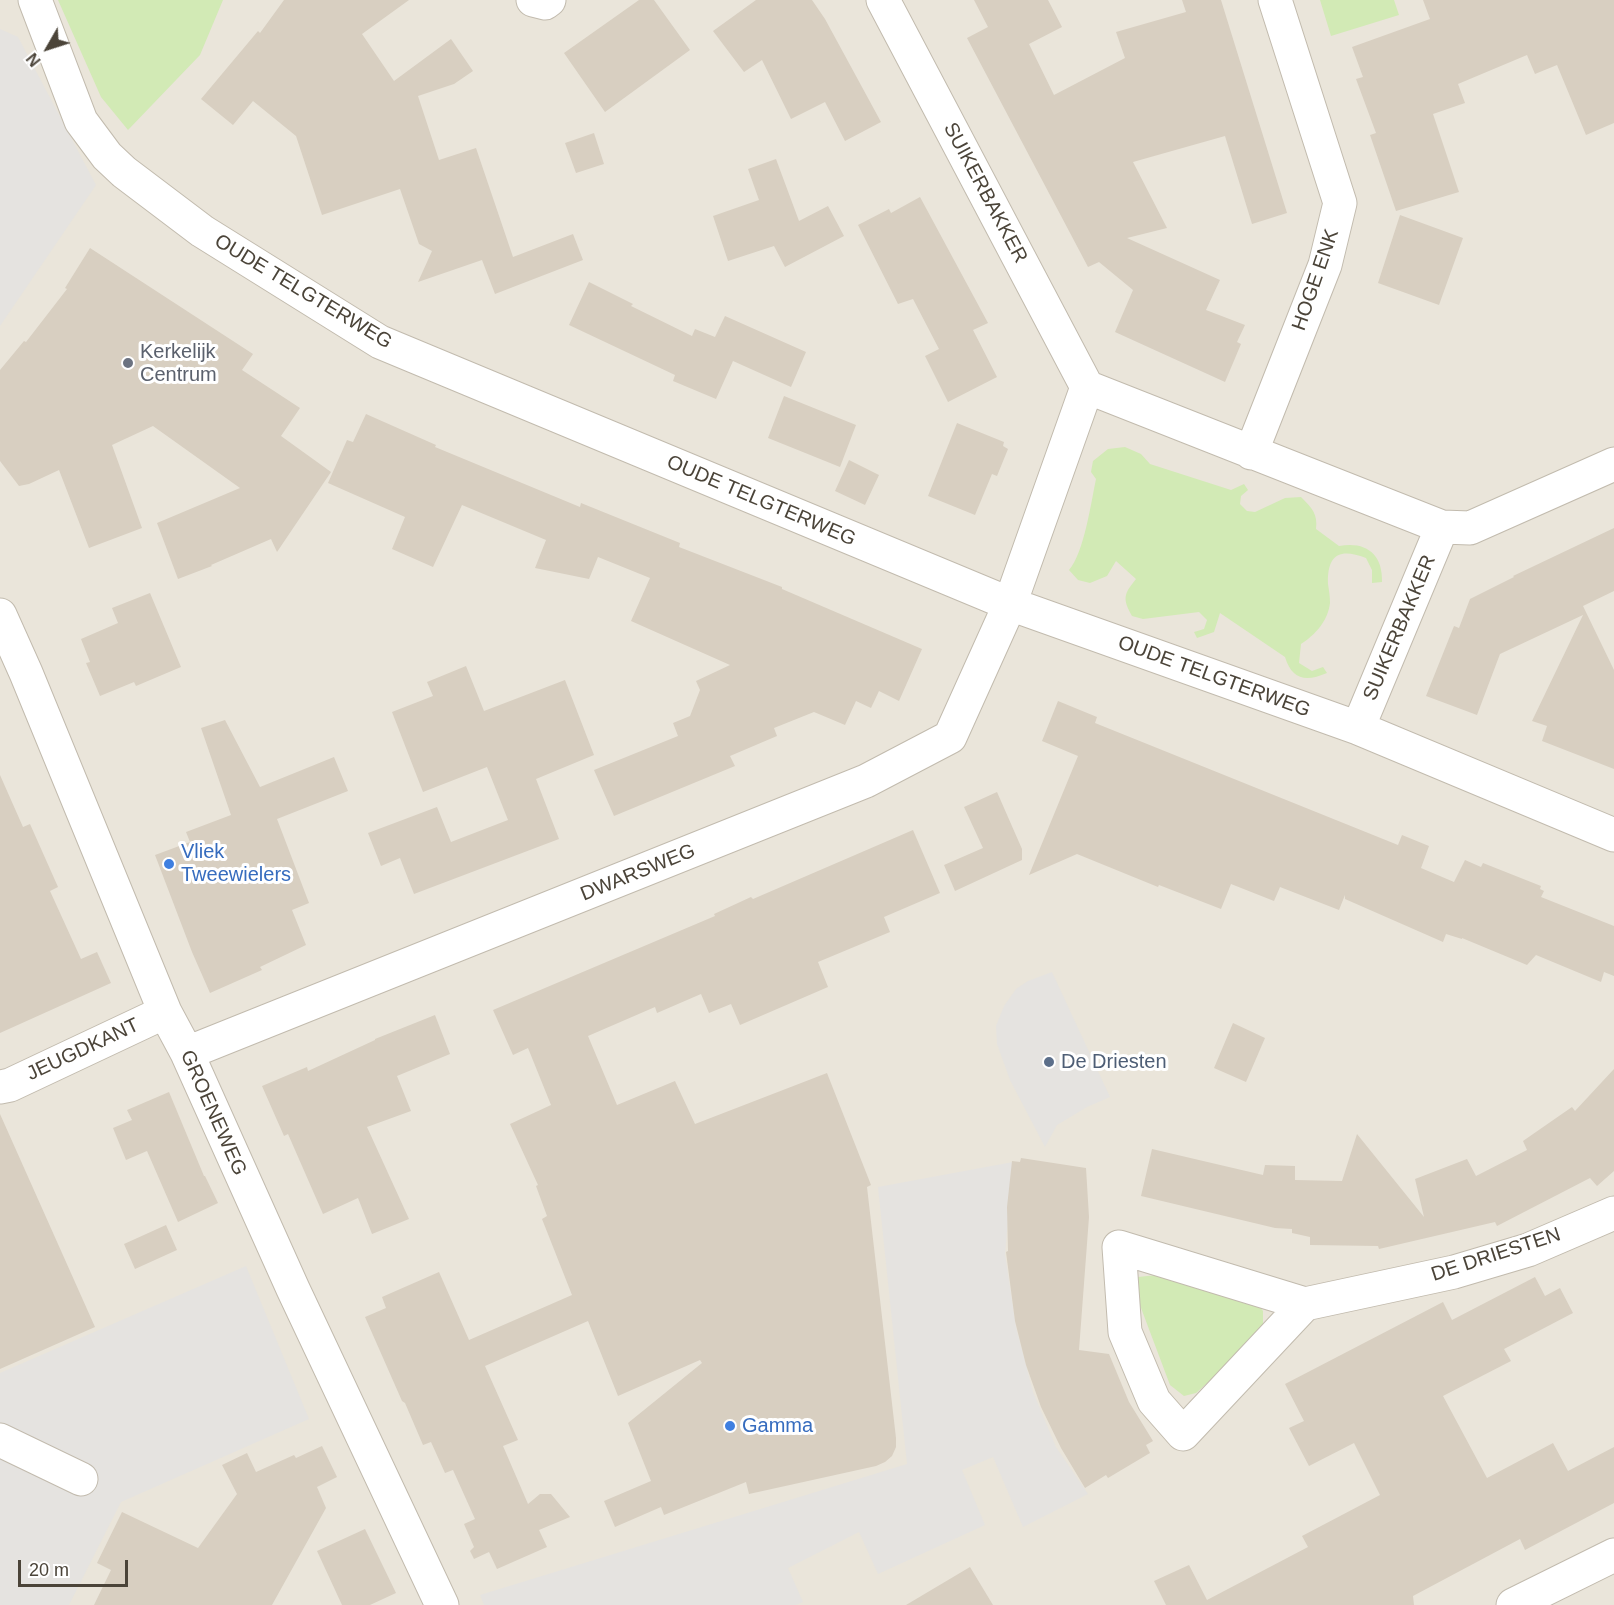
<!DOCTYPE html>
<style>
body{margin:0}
#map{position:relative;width:1614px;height:1605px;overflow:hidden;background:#f6f3ec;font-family:Helvetica,sans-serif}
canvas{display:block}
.north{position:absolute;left:18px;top:18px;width:60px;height:60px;-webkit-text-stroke:4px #fff;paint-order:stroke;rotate:231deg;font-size:16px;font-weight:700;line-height:24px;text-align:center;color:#4b4439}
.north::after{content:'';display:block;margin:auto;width:21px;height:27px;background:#4b4439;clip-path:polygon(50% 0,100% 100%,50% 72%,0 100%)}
.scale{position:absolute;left:18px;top:1560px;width:110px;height:27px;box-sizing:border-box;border:3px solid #4b4439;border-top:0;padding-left:8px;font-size:18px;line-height:21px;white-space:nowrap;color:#4b4439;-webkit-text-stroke:4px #fff;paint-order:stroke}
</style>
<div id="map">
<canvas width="1614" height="1605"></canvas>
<div class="north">N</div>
<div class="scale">20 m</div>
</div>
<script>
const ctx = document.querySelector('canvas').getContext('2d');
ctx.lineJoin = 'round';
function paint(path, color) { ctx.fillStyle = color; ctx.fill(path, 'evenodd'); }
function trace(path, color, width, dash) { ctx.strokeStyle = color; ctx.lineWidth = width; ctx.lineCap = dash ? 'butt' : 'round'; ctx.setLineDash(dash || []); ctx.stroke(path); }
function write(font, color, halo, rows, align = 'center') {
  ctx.font = font + ' Helvetica,sans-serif'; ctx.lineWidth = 6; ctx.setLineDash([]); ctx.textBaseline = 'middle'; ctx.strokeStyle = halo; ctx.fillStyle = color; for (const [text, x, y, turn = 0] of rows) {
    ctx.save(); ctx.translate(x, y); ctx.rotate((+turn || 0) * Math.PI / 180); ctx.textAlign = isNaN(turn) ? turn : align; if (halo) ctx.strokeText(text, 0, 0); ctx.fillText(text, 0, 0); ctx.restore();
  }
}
const residential = new Path2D(`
 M0,0H1614V1605H0Z`);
const green = new Path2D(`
 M58,0H223L200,55L128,130L101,97Z
 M1320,0H1394L1399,15L1331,36Z
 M1125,447L1141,454L1150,464L1231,490L1244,484L1248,490L1241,496L1240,504L1247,511L1255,512L1285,498L1301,497C1312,508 1318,514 1316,529L1339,546C1366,541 1383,554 1382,582L1372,583V570L1366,558C1340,548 1327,554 1328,584C1329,590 1330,597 1330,603C1328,621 1315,635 1301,644L1299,663L1312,671L1323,667L1327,673C1306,682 1292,680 1285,657L1220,613L1214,632L1197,638L1194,632L1204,629L1207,620L1199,612L1143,619L1132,616C1122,598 1124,594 1136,579L1116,561L1107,576L1090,583L1078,580L1069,570C1084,553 1091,503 1096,479L1091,472L1093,461L1108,449Z
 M1157,1275L1252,1297L1263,1311V1333L1196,1393L1184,1396L1170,1385L1135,1292L1138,1277Z`);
const parking = new Path2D(`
 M0,29L18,37L96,185L0,326Z
 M1052,972L1110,1097L1087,1107L1057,1125L1045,1147L1010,1080L997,1044L996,1026L1004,1006L1016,989L1028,981Z
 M1013,1162L1005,1254L1016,1327L1033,1392L1056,1447L1088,1494L1023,1527L993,1457L962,1470L985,1525L878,1574L859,1532L788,1568L803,1602L796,1605H484L480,1595L907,1464L878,1187Z
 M246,1266L309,1419L121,1502L69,1605H0V1373Z`);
const building = new Path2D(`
 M284,0H409L362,34L394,81L451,39L473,71L454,84L418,96L439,160L476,148L513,257L573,234L583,260L495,294L482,260L418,282L432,251L419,244L400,189L322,215L296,136L253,101L233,125L201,99L258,31L260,33Z
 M639,0H654L690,50L605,112L564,53Z
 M756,0H812L825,19L881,122L845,141L825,102L791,119L762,60L744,72L713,31Z
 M974,0H1048L1062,27L1029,44L1054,95L1125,58L1116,32L1186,12L1182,0H1221L1287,213L1252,224L1225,136L1133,162L1167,228L1127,238L1220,280L1206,310L1245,325L1237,342L1241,344L1225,382L1115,332L1133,290L1099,262L1088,267L967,38L988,27Z
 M1423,0H1614V123L1586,135L1557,65L1535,74L1527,55L1458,84L1465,103L1433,114L1459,192L1396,211L1370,135L1376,133L1356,79L1363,77L1352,47L1430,19Z
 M594,133L604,164L576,173L565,143Z
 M776,159L799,221L828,206L844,236L785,267L774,246L728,261L713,216L759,200L748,169Z
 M920,197L988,323L973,330L997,377L948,402L925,356L939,349L913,299L898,304L858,225L889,209L891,213Z
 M1400,215L1463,238L1439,305L1378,283Z
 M90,248L253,354L242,370L300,408L281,436L331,472L277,552L271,539L211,565L212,566L178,579L157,523L240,488L153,426L112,445L142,528L89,548L59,470L29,484L19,486L0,461V370L24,341L26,342L67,289L65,288Z
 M589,282L633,304L631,306L692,336L695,329L715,337L725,316L806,352L791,387L733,361L716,399L673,381L675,375L569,325Z
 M784,396L856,425L840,467L768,438Z
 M366,414L436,445L435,447L580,507L581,503L680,543L679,547L782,587V589L922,649L899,701L879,691L871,708L856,701L845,725L814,712L774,728L777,736L730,756L735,766L614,816L594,770L678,736L673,723L690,716L700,690L696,681L730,665L631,621L650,578L598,557L589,579L535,568L546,540L462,505L433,567L392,549L405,517L328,483L347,440L353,442Z
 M957,423L1004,442L1003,446L1008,449L997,476L992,474L975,515L928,496Z
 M849,460L879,475L865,505L835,491Z
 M1614,528V591L1583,606L1614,670V769L1542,741L1547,726L1532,721L1583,615L1500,654L1477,715L1426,696L1454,626L1459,628L1470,599L1514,577L1513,576Z
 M150,593L181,667L136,686L134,682L100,696L86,663L90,662L81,639L118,623L112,608Z
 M466,666L484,711L565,680L594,755L536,779L559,839L414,894L400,858L381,866L368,833L437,807L451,842L508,820L487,767L423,792L392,712L433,696L427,682Z
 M1058,701L1097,717L1095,723L1398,845L1402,835L1429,846L1421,868L1454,882L1465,860L1481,867L1483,863L1541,886L1540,889L1544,891L1541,897L1614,926V976L1604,972L1601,982L1536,955L1527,965L1462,938V939L1446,934L1443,942L1345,899V895L1339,910L1280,887L1274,901L1231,884L1221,909L1159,885L1158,887L1077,854L1029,875L1078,756L1042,741Z
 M225,720L260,787L334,757L348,791L277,819L309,903L292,910L306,945L260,967L262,970L210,993L192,952L155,855L190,842L186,832L231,815L201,728Z
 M0,775L23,827L30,824L58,887L50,891L81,959L97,952L111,983L0,1033Z
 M997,792L1022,849V860L955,891L944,865L983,848L964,807Z
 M913,830L940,893L884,917L890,932L818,962L828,987L740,1025L731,1004L709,1013L701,994L657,1013L655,1007L588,1036L617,1105L675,1081L695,1124L827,1073L871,1185L867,1187L896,1438V1447L892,1456L885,1462L876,1466L749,1494L746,1482L664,1515L661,1507L615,1527L604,1501L651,1481L628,1423L702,1363L700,1360L618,1396L588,1321L485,1366L518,1440L503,1446L528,1504L540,1494H551L570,1517L539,1530L547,1547L497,1569L489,1552L474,1559L470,1551L474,1547L464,1524L475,1519L453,1470L445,1473L431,1442L423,1445L405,1403L402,1401L365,1317L386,1308L382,1297L439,1272L469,1340L572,1295L542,1219L547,1216L536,1186L538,1185L510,1124L551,1105L528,1048L513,1055L493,1010L715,916L714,914L751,897L753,899Z
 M435,1015L450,1054L397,1076L411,1111L367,1127L409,1219L372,1234L358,1198L323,1214L288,1134L284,1136L262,1086L307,1067L308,1071L375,1040V1039Z
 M1233,1023L1265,1038L1246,1082L1214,1068Z
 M1614,1069V1171L1597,1186L1590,1178L1497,1226L1495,1222L1379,1249L1378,1246L1310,1245V1237L1292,1233V1229L1275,1228L1141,1196L1152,1149L1263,1175L1265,1165L1295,1166V1180L1342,1181L1357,1134L1424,1217L1415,1179L1467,1159L1476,1176L1527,1150L1523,1141L1572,1107L1575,1111Z
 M169,1092L204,1176H205L218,1203L178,1222L147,1151L126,1160L113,1128L132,1120L127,1110Z
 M0,1114L95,1327L0,1369Z
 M1021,1158L1086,1168L1089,1217L1079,1350L1109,1354L1129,1402L1153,1441L1146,1445L1150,1453L1108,1478L1106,1475L1085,1488L1061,1448L1041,1407L1026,1365L1015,1321L1006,1252L1008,1251L1007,1207L1012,1161L1020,1162Z
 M166,1225L177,1250L135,1269L124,1244Z
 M1535,1277L1545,1296L1560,1288L1573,1313L1504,1349L1511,1361L1443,1396L1487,1478L1553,1443L1568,1471L1614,1447V1503L1525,1550L1520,1539L1413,1596L1414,1605H1166L1154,1581L1189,1565L1207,1600L1308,1547L1302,1536L1380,1495L1354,1443L1309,1466L1289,1428L1304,1421L1285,1384L1443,1302L1452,1320Z
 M322,1446L337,1477L317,1487L326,1508L272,1605H94L111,1570L97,1563L122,1512L198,1548L237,1494L222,1465L247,1453L256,1472L294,1455L296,1458Z
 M365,1529L396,1593L370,1605H342L317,1551Z
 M970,1567L993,1605H906Z`);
const minor = new Path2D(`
 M35,0L81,121L107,156L124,172L202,231L380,342L1010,604L1358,728L1614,835
 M533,0L545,3L549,0
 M883,0L1087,387
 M1251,453L1325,265L1340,203L1275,0
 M0,615L26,673L165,1012L187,1053L293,1289L442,1605
 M1358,728L1442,527
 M187,1053L866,781L950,737L1010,604L1087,387L1442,527L1470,528L1614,464
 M0,1087L10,1085L165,1012
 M1305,1304L1183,1434L1154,1401L1125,1332L1119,1247L1305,1304L1454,1272L1528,1250L1614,1213
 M0,1440L81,1479
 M1513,1605L1614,1555`);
const markers = [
 [128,363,6,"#6b7280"],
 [169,864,6,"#3f7fe0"],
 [1049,1062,6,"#5c6f8a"],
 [730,1426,6,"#3f7fe0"]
];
const streetNames = [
 ["SUIKERBAKKER",985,193,62],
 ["HOGE ENK",1316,280,-71],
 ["OUDE TELGTERWEG",303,292,31],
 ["OUDE TELGTERWEG",761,501,23],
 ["SUIKERBAKKER",1400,628,-67],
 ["OUDE TELGTERWEG",1214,677,20],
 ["DWARSWEG",638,873,-22],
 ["JEUGDKANT",83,1050,-25],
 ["GROENEWEG",213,1113,66],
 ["DE DRIESTEN",1496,1255,-18]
];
const worshipNames = [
 ["Kerkelijk",140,352],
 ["Centrum",140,375]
];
const shopNames = [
 ["Vliek",181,852],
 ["Tweewielers",181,875],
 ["Gamma",742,1426]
];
const serviceNames = [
 ["De Driesten",1061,1062]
];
paint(residential, '#eae5da');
paint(green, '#d2eab5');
paint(parking, '#e5e3e0');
paint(building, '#d8cfc1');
trace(minor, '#c2bbae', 35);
trace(minor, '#fff', 33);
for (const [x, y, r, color] of markers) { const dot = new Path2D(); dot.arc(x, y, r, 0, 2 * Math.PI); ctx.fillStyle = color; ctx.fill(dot); trace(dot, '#fff', 2); }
write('20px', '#4b4439', '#fff', streetNames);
write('20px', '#5b616d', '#fff', worshipNames, 'left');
write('20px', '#366cbe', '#fff', shopNames, 'left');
write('20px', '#4e5e75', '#fff', serviceNames, 'left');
</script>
